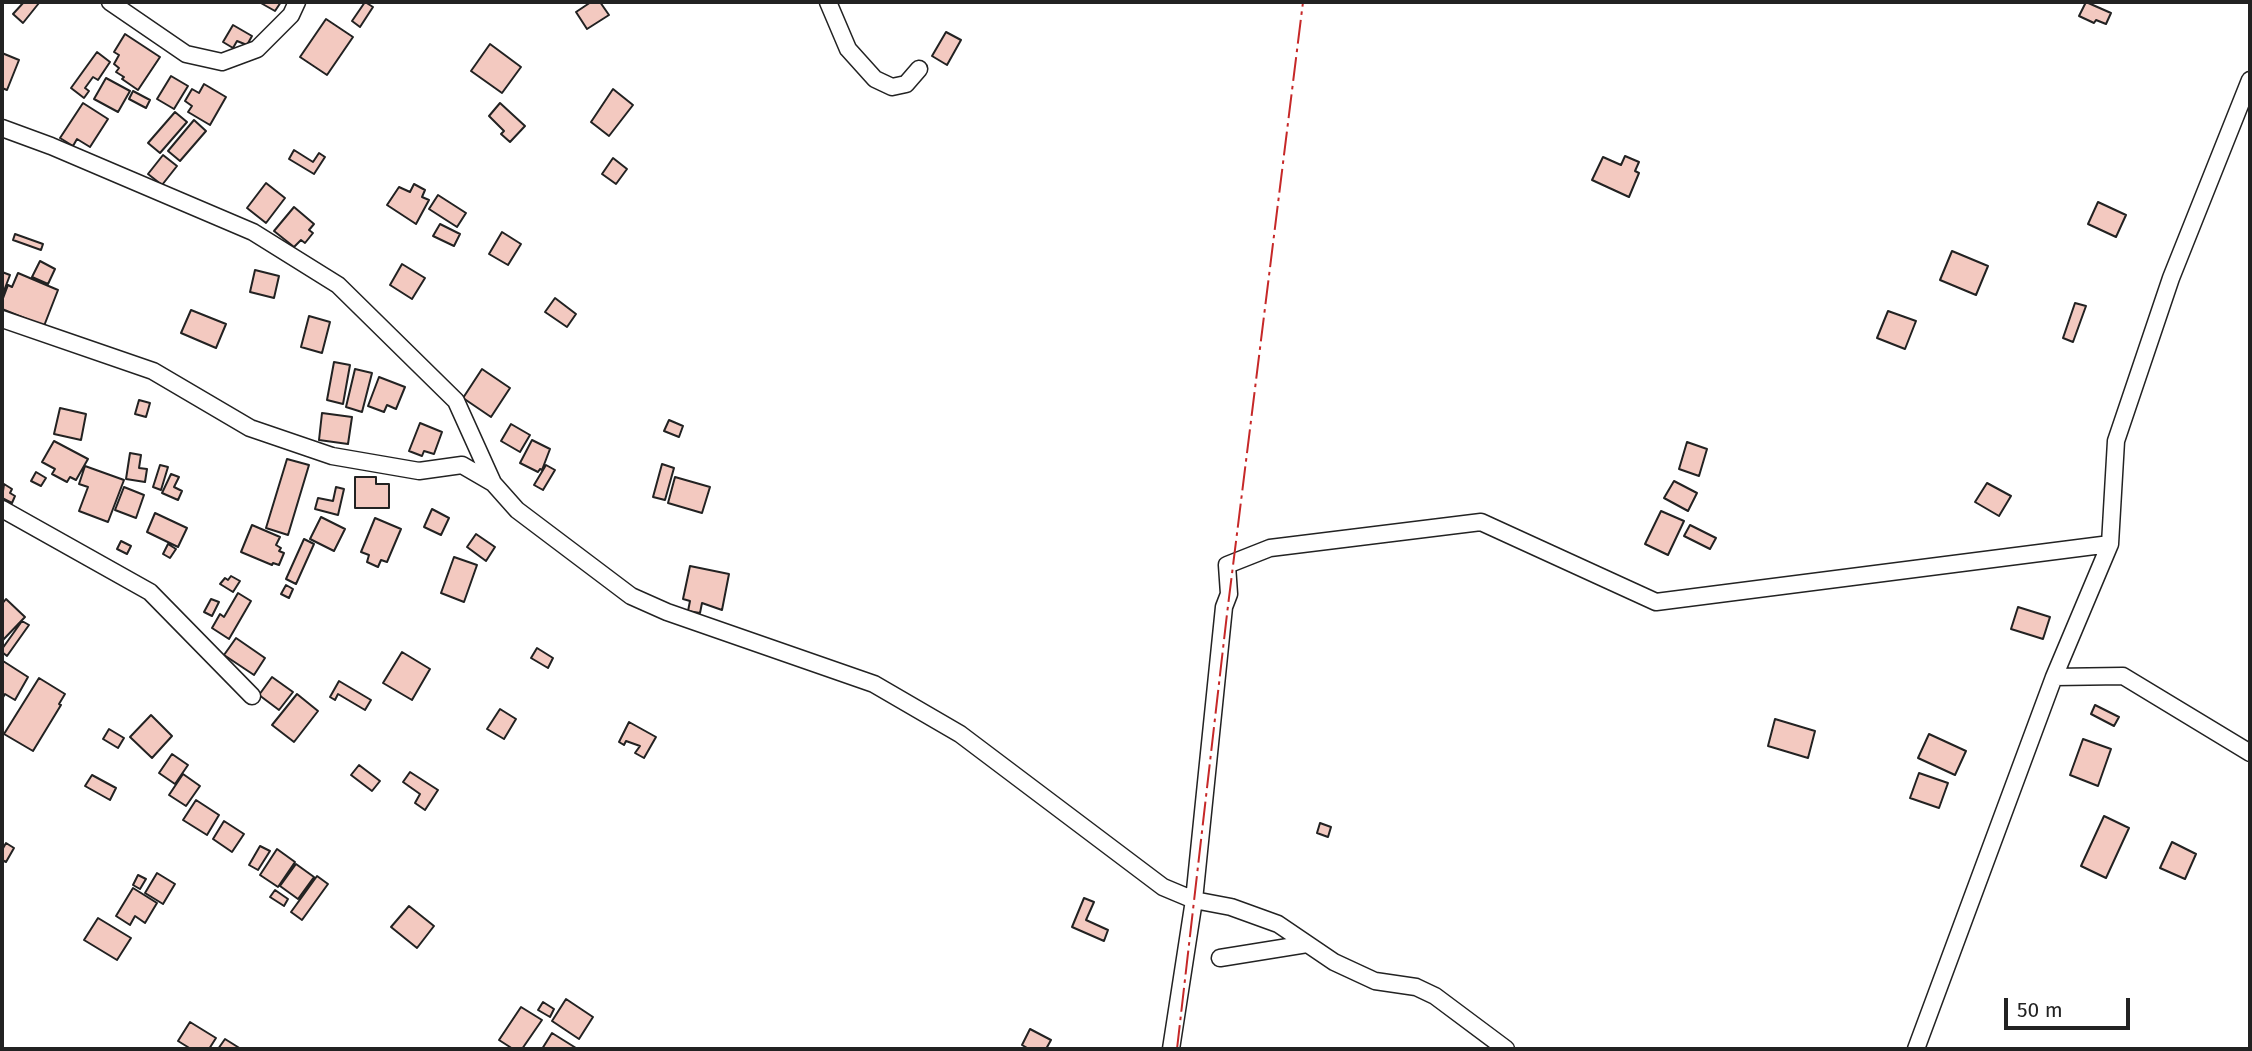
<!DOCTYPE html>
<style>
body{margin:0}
#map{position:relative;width:2252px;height:1051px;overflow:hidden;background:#fff;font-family:"Fira Sans",sans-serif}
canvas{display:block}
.frame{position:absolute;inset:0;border:4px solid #222;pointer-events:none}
.scale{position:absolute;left:2004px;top:998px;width:126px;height:32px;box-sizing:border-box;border:4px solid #222;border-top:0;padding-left:9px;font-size:21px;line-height:24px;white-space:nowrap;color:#222;-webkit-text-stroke:5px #fff;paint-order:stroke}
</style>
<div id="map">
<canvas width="2252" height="1051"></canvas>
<div class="frame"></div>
<div class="scale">50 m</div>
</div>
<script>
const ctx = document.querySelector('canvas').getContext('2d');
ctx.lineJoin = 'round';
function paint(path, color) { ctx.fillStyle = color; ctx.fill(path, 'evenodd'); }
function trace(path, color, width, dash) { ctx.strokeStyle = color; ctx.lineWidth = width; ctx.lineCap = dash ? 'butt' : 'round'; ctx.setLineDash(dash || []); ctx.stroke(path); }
const building = new Path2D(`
 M24,2L39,3L23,23L13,14Z
 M259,2H281L275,11Z
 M365,2L373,7L360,27L352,21Z
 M591,2H600L609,15L587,29L576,12Z
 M2086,2L2111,13L2106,24L2096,20L2094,23L2079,16Z
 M326,19L353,37L327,75L300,57Z
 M233,25L252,36L247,45L237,41L233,48L223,42Z
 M946,32L961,40L947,65L932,56Z
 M125,34L160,57L138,90L122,79L124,77L116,72L119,68L114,64L119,55L114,52Z
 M490,44L521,67L502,93L471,71Z
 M97,52L110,62L98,80L93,77L85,88L89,91L84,98L71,88Z
 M2,53L19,60L7,90L2,88Z
 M171,76L188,86L174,109L157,99Z
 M106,78L130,91L118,112L94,99Z
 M204,84L226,97L210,125L188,112L192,106L185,101L192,89L199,93Z
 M613,89L633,105L609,136L591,122Z
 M133,91L150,100L146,108L129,99Z
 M83,103L108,119L90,147L77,139L73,146L60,138Z
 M500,103L525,126L510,142L501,134L504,131L489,116Z
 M175,112L187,122L160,153L148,143Z
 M194,120L206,131L180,161L168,151Z
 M294,150L313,162L319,153L325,157L314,174L289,159Z
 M163,155L177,166L162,185L148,174Z
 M1625,156L1639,162L1635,171L1639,173L1629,197L1592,180L1603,157L1621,165Z
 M613,158L627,169L616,184L602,174Z
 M266,183L285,198L266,223L247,208Z
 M414,184L425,190L422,197L429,200L416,224L387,205L399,187L410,192Z
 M438,195L466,213L457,227L429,209Z
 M2098,202L2126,215L2116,237L2088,224Z
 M294,207L314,224L309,230L313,233L305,243L301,240L294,247L274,231Z
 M440,224L460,234L454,246L433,236Z
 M502,232L521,244L508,265L489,254Z
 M15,234L43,244L41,250L13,240Z
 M1952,251L1988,266L1976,295L1940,280Z
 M40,261L55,269L48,284L32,277Z
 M402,264L425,278L412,299L390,285Z
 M255,270L279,276L274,298L250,292Z
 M2,272L10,275L2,296Z
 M18,273L58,290L44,326L2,309V301L8,285L12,287Z
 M555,298L576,314L567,327L545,312Z
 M2075,303L2086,306L2073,342L2063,338Z
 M191,310L226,324L216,348L181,333Z
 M1888,311L1916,321L1905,349L1877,338Z
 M309,316L330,322L322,353L301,347Z
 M334,362L350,365L343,404L327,400Z
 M355,369L372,373L362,412L346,407Z
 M482,369L510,388L491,417L463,398Z
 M379,377L405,387L396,409L387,405L384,412L368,406Z
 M139,400L150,403L146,417L135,414Z
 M60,408L86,414L81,440L54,434Z
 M322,413L352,417L348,444L319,440Z
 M669,420L683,426L679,437L664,431Z
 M420,423L442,432L434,454L424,451L422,456L409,451Z
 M511,424L530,435L520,452L501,441Z
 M532,440L550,449L542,470L540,469L538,472L520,463Z
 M54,441L88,459L76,480L70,477L67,482L52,474L55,469L42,462Z
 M1687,442L1707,449L1699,476L1679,469Z
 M130,453L141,455L139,468L147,469L145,482L126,479Z
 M287,459L309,465L288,535L266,528Z
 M662,464L674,468L665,500L653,497Z
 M160,465L168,467L161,490L153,487Z
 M546,465L555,470L543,490L534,485Z
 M85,466L124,480L108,522L79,511L88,487L79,484Z
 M36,472L46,478L41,486L31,481Z
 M171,474L179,477L174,487L182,491L178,500L162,493Z
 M355,477H376V484H389V508H355Z
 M675,477L710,487L702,513L668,503Z
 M1674,481L1697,493L1688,511L1664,498Z
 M1987,483L2011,496L1999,516L1975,502Z
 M4,484L12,489L10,493L15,496L12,503L2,498Z
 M124,487L144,495L136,518L115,510Z
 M336,487L344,489L338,515L315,509L318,498L333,501Z
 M432,509L449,518L441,535L424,527Z
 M1661,511L1684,521L1668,555L1645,544Z
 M155,513L187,528L178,547L147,532Z
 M321,517L345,529L334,551L310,539Z
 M375,518L401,529L387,562L381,560L378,567L367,562L369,555L361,552Z
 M252,525L280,537L276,545L281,548L279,551L284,553L279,565L273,563L272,565L241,552Z
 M1690,525L1716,538L1710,549L1684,536Z
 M476,534L495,547L486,561L467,547Z
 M304,539L314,544L296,584L286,579Z
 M121,541L131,546L127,554L117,549Z
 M168,544L176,549L170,558L163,554Z
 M454,557L477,565L464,602L441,593Z
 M690,566L729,574L722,610L702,603L700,613L688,611L690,601L683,599Z
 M231,576L240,581L233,592L220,584L225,578L228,580Z
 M286,585L293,589L289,598L281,594Z
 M238,593L251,601L229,639L212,628L220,614L224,617Z
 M6,599L25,617L2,641V604Z
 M211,599L219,602L212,616L204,612Z
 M2018,607L2050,617L2043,639L2011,629Z
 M22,621L29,625L7,656L2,652V649Z
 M236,638L265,658L254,675L224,655Z
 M537,648L553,658L548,668L531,658Z
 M402,652L430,669L412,700L383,683Z
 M3,661L28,677L15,700L5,694L2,699Z
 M272,677L293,692L279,710L259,695Z
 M39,678L65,694L59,704L61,705L33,751L4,734Z
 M339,681L371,700L365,710L338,694L335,700L330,697Z
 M297,694L318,711L294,742L272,725Z
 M2095,705L2119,717L2114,726L2091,714Z
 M500,709L516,719L504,739L487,729Z
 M151,715L172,736L152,758L130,737Z
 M1775,719L1815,731L1808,758L1768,746Z
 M629,722L656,737L644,758L635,753L640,746L626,741L624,745L619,742Z
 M109,729L124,738L118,748L103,739Z
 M1929,734L1966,751L1955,775L1918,758Z
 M2083,739L2111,749L2098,786L2070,775Z
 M172,754L188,765L175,784L159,773Z
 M359,765L380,781L372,791L351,775Z
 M410,772L438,790L425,810L415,803L420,794L403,782Z
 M1919,773L1948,783L1939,808L1910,798Z
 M183,774L200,786L186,806L169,795Z
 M92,775L116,788L110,800L85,786Z
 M196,800L219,815L207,835L183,820Z
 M2104,816L2129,828L2106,878L2081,866Z
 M224,821L244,834L232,852L213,839Z
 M1320,823L1331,827L1328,837L1317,833Z
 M2172,842L2196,854L2185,879L2160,868Z
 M6,843L14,848L6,862L2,860V850Z
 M260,846L270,851L258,870L249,865Z
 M277,849L295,862L278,887L260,875Z
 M296,864L314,877L298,899L280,886Z
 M157,873L175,884L163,904L145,893Z
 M138,875L146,879L140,889L133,885Z
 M317,876L328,884L302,920L291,912Z
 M133,888L157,903L145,923L135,916L130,925L116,916Z
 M275,890L288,899L284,906L270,897Z
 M1084,898L1094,902L1086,920L1108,930L1104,941L1072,927Z
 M409,906L434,926L417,948L391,927Z
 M98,918L131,938L117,960L84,940Z
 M566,999L593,1017L579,1039L552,1021Z
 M543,1002L554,1009L550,1017L538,1010Z
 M521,1007L542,1020L522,1049H513L499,1040Z
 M190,1022L216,1038L209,1049H191L178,1041Z
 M1030,1029L1051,1040L1046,1049H1029L1022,1045Z
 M552,1033L576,1048V1049H542Z
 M225,1039L241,1049H218Z`);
const minor = new Path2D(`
 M110,2L186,54L222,62L257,49L291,15L297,2
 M828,2L848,49L875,79L892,87L906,84L919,69
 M2,128L51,146L253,232L338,285L456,401L493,483L517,510L631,596L667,612L874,684L960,734L1163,887L1194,900L1231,907L1278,924L1334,962L1375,981L1416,987L1435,996L1506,1049
 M2,319L153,371L250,428L332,456L419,471L462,465L493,483
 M2,509L150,592L252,696
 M2054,677L2123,676L2250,753
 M1220,958L1307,944
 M1171,1049L1194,900L1224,607L1229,594L1227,565L1270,548L1481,522L1656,602L2110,544
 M1916,1049L2054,677L2110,544L2116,441L2171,278L2250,80`);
const power = new Path2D(`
 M1177,1049L1227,614L1303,2`);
paint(building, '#f3c9c0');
trace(building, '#222', 2);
trace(minor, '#222', 19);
trace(minor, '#fff', 16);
trace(power, '#c62828', 2, [24, 5, 3.5, 5]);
</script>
